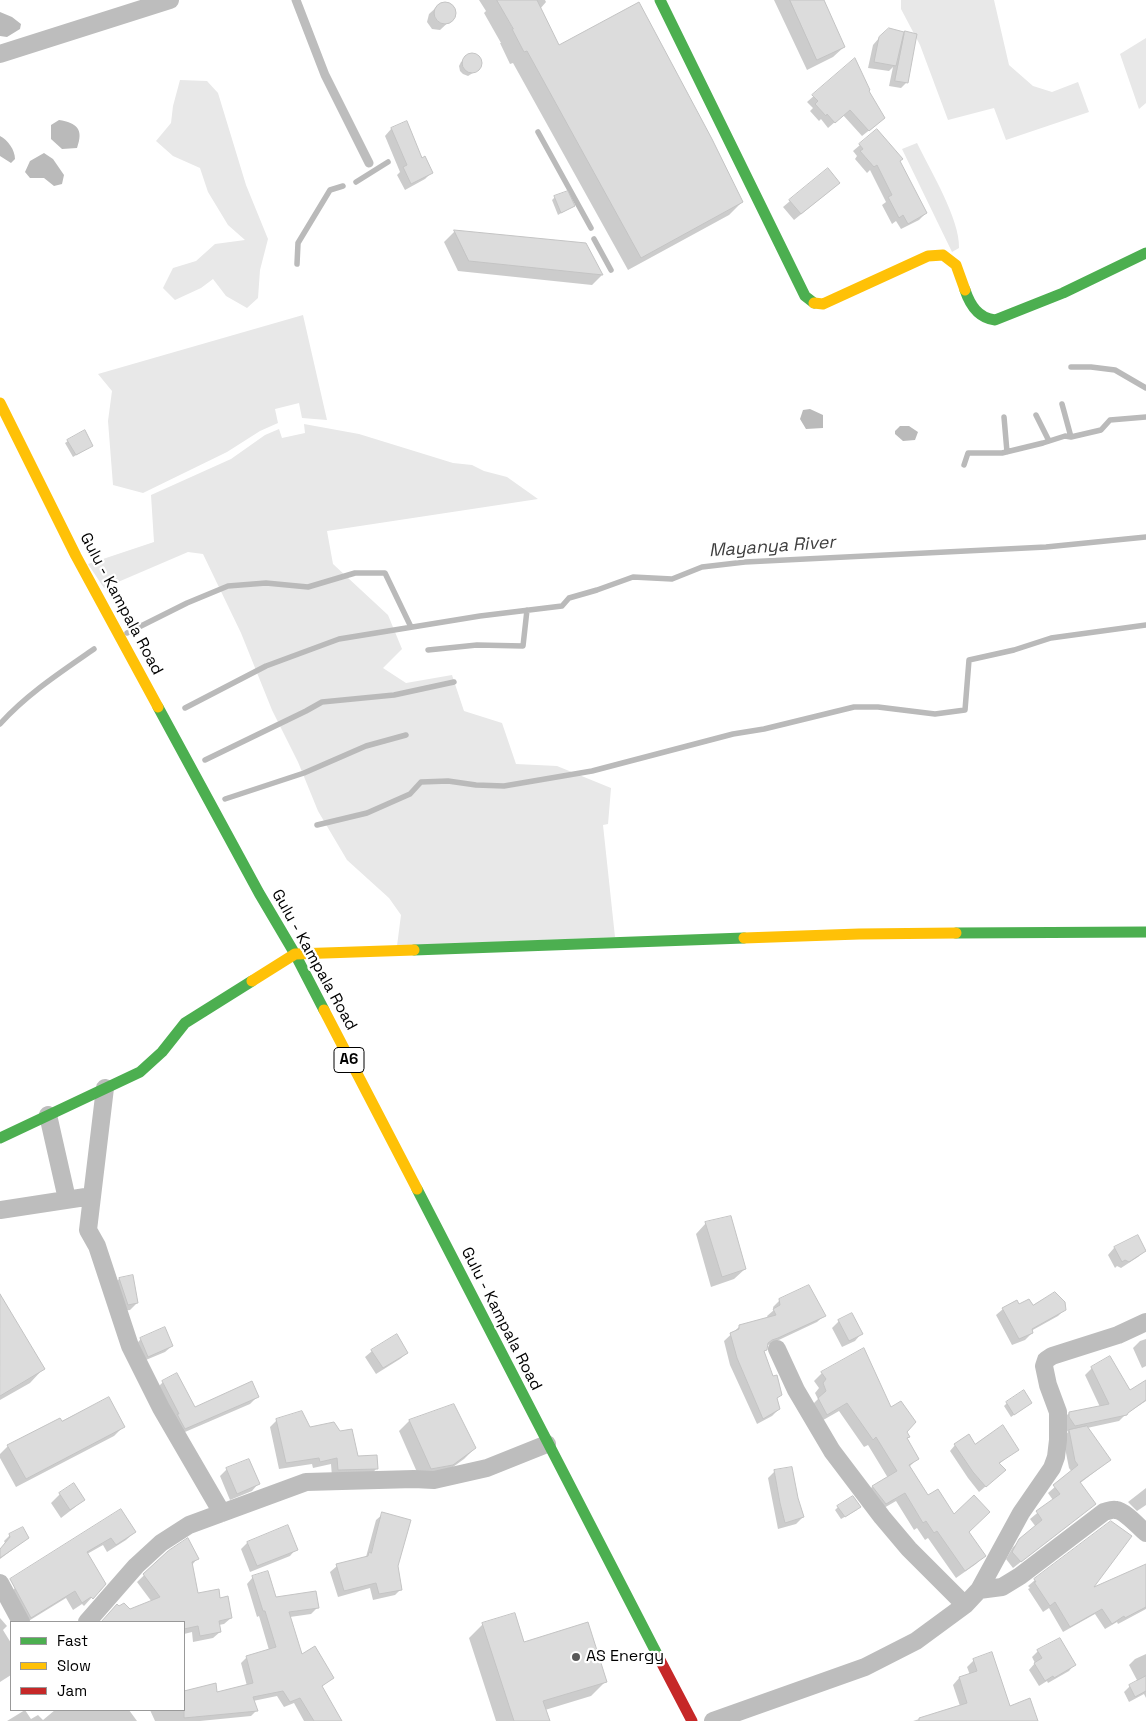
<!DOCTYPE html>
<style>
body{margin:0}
#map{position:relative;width:1146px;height:1721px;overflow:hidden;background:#fff;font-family:"Space Grotesk",sans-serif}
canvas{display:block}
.legend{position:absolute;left:10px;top:1621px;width:175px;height:90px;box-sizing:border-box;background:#fff;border:1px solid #999;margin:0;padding:6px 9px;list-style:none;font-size:15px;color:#000}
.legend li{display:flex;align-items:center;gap:10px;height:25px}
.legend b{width:25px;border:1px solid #999}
</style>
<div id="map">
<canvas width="1146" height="1721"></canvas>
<ul class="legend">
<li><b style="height:6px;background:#4caf50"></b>Fast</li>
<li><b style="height:6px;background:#ffc107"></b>Slow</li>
<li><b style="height:6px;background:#c62828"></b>Jam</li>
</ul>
</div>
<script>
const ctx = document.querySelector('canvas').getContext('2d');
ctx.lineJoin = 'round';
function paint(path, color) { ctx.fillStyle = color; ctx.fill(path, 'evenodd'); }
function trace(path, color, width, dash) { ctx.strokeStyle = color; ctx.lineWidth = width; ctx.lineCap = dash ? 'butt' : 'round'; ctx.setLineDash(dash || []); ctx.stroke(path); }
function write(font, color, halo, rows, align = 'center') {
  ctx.font = font + ' "Space Grotesk",sans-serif'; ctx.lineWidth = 4.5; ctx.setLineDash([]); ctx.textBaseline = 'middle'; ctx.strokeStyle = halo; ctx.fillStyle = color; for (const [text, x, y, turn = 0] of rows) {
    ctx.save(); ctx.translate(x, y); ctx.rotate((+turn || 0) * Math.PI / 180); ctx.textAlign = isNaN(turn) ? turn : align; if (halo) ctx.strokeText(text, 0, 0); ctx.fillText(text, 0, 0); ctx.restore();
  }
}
const green = new Path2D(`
 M901,0H994L1009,65L1033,86L1052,92L1078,82L1089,112L1006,140L994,108L948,120L920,45L901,9Z
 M1146,38V103L1139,109L1120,54Z
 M180,80L207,81L218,93L246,185L268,239L260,270L258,298L247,308L226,296L213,279L201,288L175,300L163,288L173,268L196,261L215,244L245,240L228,225L208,192L200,168L173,156L156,141L171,123L173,106Z
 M917,143C930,170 960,219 959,248L952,252L902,149Z
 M303,315L327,420L302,418L299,403L275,409L278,423L260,431L227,452L143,493L113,485L108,421L112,391L98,374Z
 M304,424L359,434L453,463L472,465L484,471L507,477L538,499L327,531L333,564L388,615L402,649L383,668L406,683L452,675L464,711L502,723L516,764L557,766L611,788L608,824L603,825L615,937L397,946L401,915L389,898L347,860L318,811L298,762L272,710L241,633L203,554L188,552L104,588L88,564L154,542L151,495L231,459L265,435L279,429L282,438L305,433Z`);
const water = new Path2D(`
 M0,12L12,17L21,24L20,29L7,37L0,36Z
 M59,120C77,123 84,129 77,148L62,149L51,139V125Z
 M0,136C8,140 15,150 15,159L11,163L0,156Z
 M44,153L53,159L64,175L62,184L54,186L44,178H30L25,172L30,161Z
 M810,409L823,415V428L806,429L800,419L803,410Z
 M900,426H909L918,432L915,440L903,441L895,434V431Z`);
const shadow = new Path2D(`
 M479,0H545L546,2L540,9L558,46L742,202L729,215L628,270L513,63L510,64L500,43H501L484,13L486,11Z
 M774,0H822L844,47L833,57L807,70Z
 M441,3L451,4L454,8V17L440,30L432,29L427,22L429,14Z
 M905,33L907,82L901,88L889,86L893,67L889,71L868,68L873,45L879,38L902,36Z
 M468,56H476L480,63L476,71L468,76L463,74L460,71L459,66L461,62Z
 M854,60L868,91L877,124L862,136L843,115L828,128L821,119L819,121L810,111L813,108L807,102Z
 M406,123L422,159L432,172L425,179L405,190L397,175L400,172L385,136L391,129Z
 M860,145L899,161L926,213L919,220L901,229L896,221L892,224L882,205L886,202L870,170L867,173L855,159L857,156L853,151Z
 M832,189L794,220L783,207L790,201Z
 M555,197L573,206L558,215L552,200Z
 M455,231L585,245L602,275L592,285L458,271L444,242Z
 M68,441L88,448L73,457L65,443Z
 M706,1223L745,1269L734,1279L711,1287L696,1234Z
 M1137,1237L1145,1250L1138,1257L1121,1268L1117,1266L1115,1268L1108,1255L1114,1248Z
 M132,1276L137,1303L130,1310L121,1311L113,1285L119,1279Z
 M0,1297L43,1369L30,1383L0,1400Z
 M780,1300L824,1316L817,1322L766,1346L763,1352L780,1395L776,1399L779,1409L772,1416L757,1424L730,1365L724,1341L740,1326L768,1318L767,1316L774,1310L773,1307Z
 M1019,1306L1032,1307L1065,1309L1058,1316L1031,1331L1032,1333L1025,1340L1012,1345L996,1315L1003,1309Z
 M839,1321L861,1334L855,1341L842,1347L832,1328Z
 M164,1329L172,1346L165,1352L141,1362L134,1346L140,1340Z
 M1146,1339V1366L1142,1368L1133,1348L1140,1341Z
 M372,1351L407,1353L400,1359L376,1374L365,1357Z
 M1092,1368L1130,1392L1146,1382V1401L1126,1414L1119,1421L1087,1428L1110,1460L1079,1484L1095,1504L1013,1568L1006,1559L1013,1547L1036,1527L1030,1519L1053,1500L1048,1493L1072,1472L1069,1468L1063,1438L1068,1432L1062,1424V1420L1069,1413L1100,1407L1085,1375Z
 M822,1373L891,1408L908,1437L906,1439L918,1458L909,1467L927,1497L954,1516L967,1532L984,1555L976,1564L956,1578L928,1538L925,1540L917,1528L914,1530L896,1501L877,1512L864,1495L872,1487L888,1478L868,1445L864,1447L839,1411L818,1423L810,1407L818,1399L815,1393L819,1388L814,1381Z
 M163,1382L195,1408L257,1397L250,1404L178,1435L156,1389Z
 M1007,1403H1031L1011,1417L1004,1406Z
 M453,1405L475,1448L464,1459L442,1475L420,1479L399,1431L409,1421Z
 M277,1420L309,1428L376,1469L370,1476L332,1477L331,1464L313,1468L312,1464L279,1469L270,1427Z
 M61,1423L123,1427L114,1436L16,1487L0,1458V1454L8,1446Z
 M955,1445H975L1017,1449L999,1464L998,1476L979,1492L968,1478L950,1451Z
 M227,1469L258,1484L252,1491L230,1500L220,1476Z
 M775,1471L797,1498L803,1517L796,1524L778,1529L768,1478Z
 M1146,1488V1505L1137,1511L1128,1502Z
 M60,1494L83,1499L74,1508L61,1518L51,1503Z
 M838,1507L857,1510L841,1519L835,1510Z
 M120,1510L135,1532L126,1540L107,1552L103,1545L87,1554L104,1584L84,1606L82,1604L73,1610L66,1598L27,1622L7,1596L15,1588Z
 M383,1514L401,1589L395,1595L373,1600L370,1588L338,1597L330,1572L337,1566L366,1557L376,1520Z
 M287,1527L296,1549L290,1556L250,1572L241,1549L247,1543Z
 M22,1528L28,1538L0,1559V1550L5,1543L4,1541L9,1536Z
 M168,1552L197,1559L192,1565L197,1594L219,1599L231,1618L224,1624L219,1625L220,1632L213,1638L193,1642L192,1632L184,1634V1622H102L111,1612L130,1611L152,1602L137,1582Z
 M1146,1566V1609L1118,1624L1117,1622L1105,1629L1095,1614L1063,1632L1049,1608L1043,1612L1028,1589L1030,1588L1028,1586L1035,1580L1090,1590Z
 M253,1577L275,1598L317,1608L311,1614L290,1617L301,1656L333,1677L321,1687L339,1721H304L294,1703L284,1707L277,1696L253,1701L257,1710L251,1716L200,1721H155L150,1710H184V1692L215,1684L216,1693L247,1686L241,1663L247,1657L269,1650L259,1616L257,1617L247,1584Z
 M0,1618L7,1626L3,1630L11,1643V1675L0,1682Z
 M483,1624L523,1643L605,1682L591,1696L545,1710L548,1721H496L469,1638Z
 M1038,1651L1074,1665L1069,1671L1048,1683L1047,1681L1039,1686L1029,1670L1035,1663L1032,1657Z
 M1146,1654V1698L1144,1694L1129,1702L1124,1692L1130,1686L1138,1682L1129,1665L1135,1659Z
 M974,1660L1010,1707L1036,1721H913L960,1706L953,1685L959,1678L970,1675L967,1667Z
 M25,1710L31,1719L38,1715L43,1720L55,1710H129L137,1721H7Z`);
const stream = new Path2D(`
 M538,132L591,228
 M356,182L388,162
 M594,239L611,270
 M297,264L298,243L330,190L343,186
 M1071,367H1091L1115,370L1146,388
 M1062,404L1071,437
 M1036,415L1049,441
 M1004,417L1007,452
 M964,465L968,453H1002L1043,443L1065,436L1071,437L1101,430L1110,420L1146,417
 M127,633L187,603L228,586L266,583L308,587L355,573H385L411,627
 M428,650L477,645L523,646L527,610
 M185,708L266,666L339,639L480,616L562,606L569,598L597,590L633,577L672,579L702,567L745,562L1046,547L1146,537
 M0,724C27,694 61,672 94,649
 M205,760L306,711L322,702L394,695L454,682
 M225,799L304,773L366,746L406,735
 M317,825L367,813L410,794L421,782L448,781L476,785L504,786L592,771L733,734L764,729L854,707H878L935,714L965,710L969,660L1014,650L1051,638L1146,625`);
const building = new Path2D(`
 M497,0H537L559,45L639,2L712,139L743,202L641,258L527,51L524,52L512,29H513Z
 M790,0H824L845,47L817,60Z
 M434 13a11 11 0 1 1 22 0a11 11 0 1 1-22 0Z
 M889,28L904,32L896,66L874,62L879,37Z
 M905,31L917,34L908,83L895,81Z
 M462 63a10 10 0 1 1 20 0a10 10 0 1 1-20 0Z
 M855,58L870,90L869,91L885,118L869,131L850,110L835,123L827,114L826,116L815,104L818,101L812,95Z
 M407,121L422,158L425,156L433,173L411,184L403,167L407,165L391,128Z
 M877,129L903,159L900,161L927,213L908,224L903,215L899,218L888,197L892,195L877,165L874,167L860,151L863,149L859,144Z
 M828,168L840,183L801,214L789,200Z
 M568,191L575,206L561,213L554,196Z
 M454,230L586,243L603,275L469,261Z
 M85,430L93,446L76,455L67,440Z
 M731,1216L746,1269L722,1277L705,1222Z
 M1138,1235L1146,1251L1129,1262L1125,1260L1122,1262L1114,1247Z
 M133,1275L138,1303L128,1305L119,1278Z
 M809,1285L826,1316L778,1338L772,1340L768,1343L767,1350L764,1351L773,1376L777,1375L782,1395L777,1398L780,1409L763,1419L737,1358L730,1333L739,1329V1325L776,1315L773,1309L780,1305L779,1299Z
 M1055,1292L1065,1302L1066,1310L1032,1329L1033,1333L1019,1339L1002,1308L1017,1300L1019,1304L1029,1299L1033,1305Z
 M0,1294L45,1369L0,1396Z
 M852,1313L863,1334L849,1341L838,1320Z
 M165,1327L173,1346L148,1357L140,1338Z
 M397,1334L408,1353L383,1368L371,1350Z
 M864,1348L891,1407L901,1401L916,1422L907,1432L910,1437L907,1438L919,1459L909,1465L928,1495L938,1489L954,1514L974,1495L990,1512L969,1532L986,1556L965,1571L937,1531L934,1533L926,1521L923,1523L905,1493L886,1504L872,1486L897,1471L876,1437L873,1440L847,1403L827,1415L818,1398L826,1391L823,1383L826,1379L821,1372Z
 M1110,1356L1130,1390L1146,1380V1400L1128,1413L1127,1415L1075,1426L1069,1417V1412L1109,1404L1091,1367Z
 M177,1373L195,1407L252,1381L259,1397L185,1429L177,1414H179L162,1381Z
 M1024,1390L1032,1403L1014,1415L1006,1402Z
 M109,1397L125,1427L26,1479L7,1445L60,1418L62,1421Z
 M454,1404L476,1448L453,1465L431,1469L409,1420Z
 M302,1411L310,1427L334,1422L340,1431L352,1429L358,1456L377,1455L378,1469L338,1470L337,1458L320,1462L319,1458L286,1463L276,1419Z
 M1003,1425L1019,1450L999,1463L1006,1470L986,1487L973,1472L954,1444L969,1434L975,1444Z
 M1087,1426L1111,1460L1080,1482L1096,1504L1021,1562L1012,1552L1019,1539L1042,1520L1036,1511L1060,1494L1053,1485L1078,1465L1075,1461L1069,1430Z
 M249,1459L260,1484L237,1494L226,1468Z
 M792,1467L798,1498L804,1517L785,1523L780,1503L774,1470Z
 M74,1483L85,1500L70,1510L59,1493Z
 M853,1496L861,1507L845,1517L837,1506Z
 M121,1509L136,1532L116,1545L111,1538L87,1552L106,1584L93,1599L91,1597L82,1603L75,1591L31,1618L10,1579Z
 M382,1512L411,1520L398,1566L402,1590L379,1594L376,1583L344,1591L336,1564L368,1556L369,1552L371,1553Z
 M1111,1521L1132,1536L1094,1587L1146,1564V1607L1125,1618L1124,1616L1112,1624L1102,1609L1070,1627L1055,1602L1050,1606L1034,1582H1036L1034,1579Z
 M288,1525L298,1550L257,1566L247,1542Z
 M23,1527L29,1538L0,1558V1549L10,1537L9,1534Z
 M188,1538L199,1559L192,1562L198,1593L219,1589L220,1598L228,1596L232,1618L219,1621L221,1632L200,1636L198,1626L184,1629V1622H101L117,1604L119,1606L124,1603L130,1609L160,1597L143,1574L168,1551Z
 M268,1571L276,1597L316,1591L319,1608L289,1612L302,1654L315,1646L334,1678L322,1686L342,1721H314L300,1698L290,1702L283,1691L253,1697L258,1711L184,1718V1691L216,1683L217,1692L253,1683L246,1656L276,1647L265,1611H263L252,1576Z
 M515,1613L524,1642L588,1622L607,1682L543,1701L550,1721H514L482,1623Z
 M1060,1638L1076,1665L1054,1678L1053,1676L1045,1681L1034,1663L1042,1658L1037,1650Z
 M992,1652L1010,1706L1030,1698L1038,1721H919V1718L967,1703L959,1677L977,1671L973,1659Z
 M1146,1676V1691L1135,1697L1129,1685Z`);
const lane = new Path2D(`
 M296,0L325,75L369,163`);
const street = new Path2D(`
 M0,54L170,0
 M105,1088L88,1230L97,1246L130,1346L161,1408L222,1513
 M48,1115L67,1199
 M0,1210L92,1196
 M777,1349L796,1390L832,1451L882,1517L909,1549L965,1605
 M0,1583L21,1622
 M979,1590L1002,1587L1020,1576L1104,1512C1108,1511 1112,1509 1116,1510C1125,1511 1139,1527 1146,1533
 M87,1622L136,1566L161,1543L189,1525L306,1482L414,1479L434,1480L487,1468L547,1444
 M713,1721L865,1667L916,1641L965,1605L979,1590L1021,1513L1052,1468L1056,1457L1058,1440V1412L1048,1385L1044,1366L1046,1360L1052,1356L1118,1335L1146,1322`);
const fast = new Path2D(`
 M660,0L805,296L814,303
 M965,290C970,305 978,318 995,320L1063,293L1146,253
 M158,707L259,893L295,954L324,1010
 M956,933L1146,932
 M414,950L744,938
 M0,1138L140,1072L162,1052L185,1023L252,981
 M417,1189L659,1658`);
const slow = new Path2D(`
 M814,303L823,304L928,256L943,255L956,265L965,290
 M0,403L76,556L158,707
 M744,938L859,934L956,933
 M252,981L295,954L414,950
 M324,1010L417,1189`);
const jam = new Path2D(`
 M659,1658L692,1721`);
const markers = [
 [576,1657,5,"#595959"]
];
const shields = [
 [349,1060,30]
];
const shieldNames = [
 ["A6",349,1060]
];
const streetNames = [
 ["Gulu - Kampala Road",121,604,62],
 ["Gulu - Kampala Road",314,960,61],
 ["Gulu - Kampala Road",501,1319,63]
];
const poiNames = [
 ["AS Energy",586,1657]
];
const waterNames = [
 ["Mayanya River",772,547,-4]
];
paint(green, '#e8e8e8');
paint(water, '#bababa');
paint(shadow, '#0003');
trace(stream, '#bababa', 5.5);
paint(building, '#dcdcdc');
trace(building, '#c4c4c4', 1);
trace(lane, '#bdbdbd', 9);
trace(street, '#bdbdbd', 18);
trace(fast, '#4caf50', 11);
trace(slow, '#ffc107', 11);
trace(jam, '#c62828', 11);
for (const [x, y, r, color] of markers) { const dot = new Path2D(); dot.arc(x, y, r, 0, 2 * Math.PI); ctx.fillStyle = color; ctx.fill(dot); trace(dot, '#fff', 2); }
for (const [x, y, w] of shields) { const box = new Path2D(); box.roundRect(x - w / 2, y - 12.5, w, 25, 4); ctx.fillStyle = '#fff'; ctx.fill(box); trace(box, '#000', 1); }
write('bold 15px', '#000', null, shieldNames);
write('16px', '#000', '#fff', streetNames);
write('16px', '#000', '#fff', poiNames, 'left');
write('italic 18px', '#3e3e3e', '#fff', waterNames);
</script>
